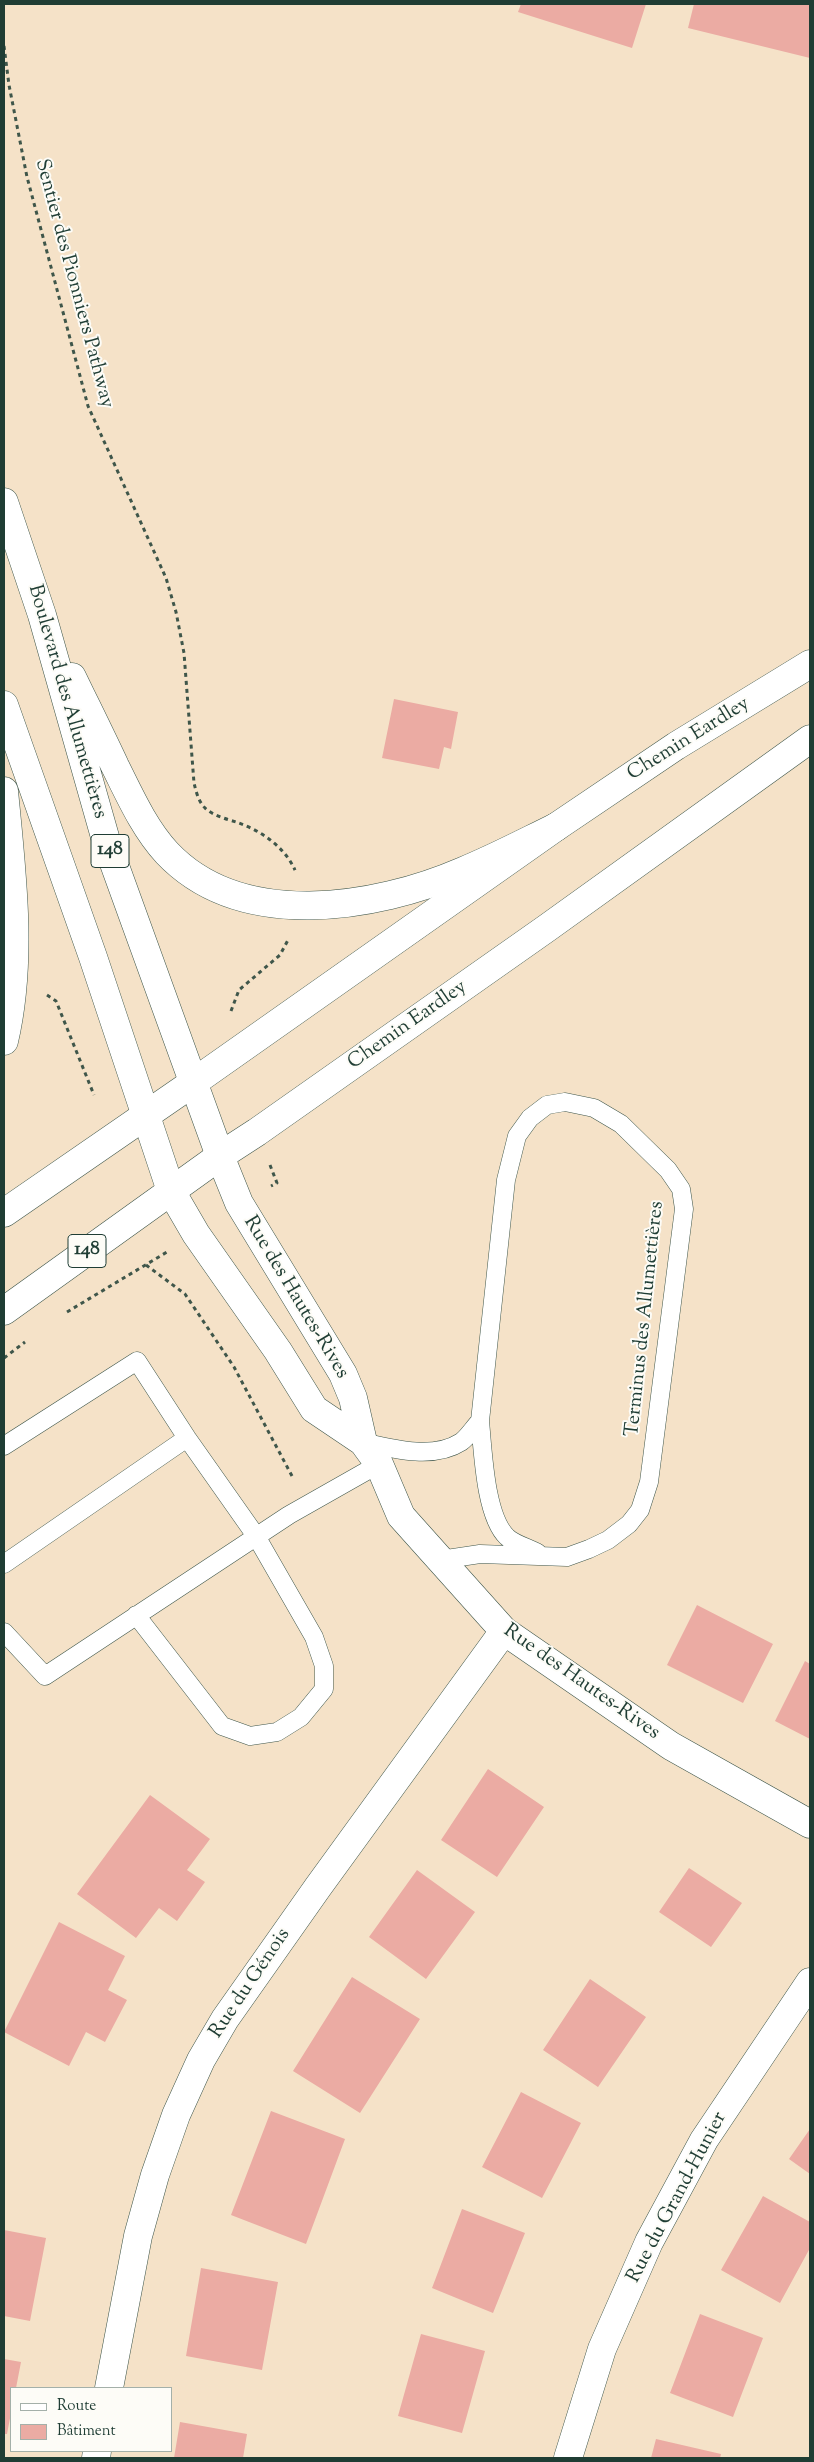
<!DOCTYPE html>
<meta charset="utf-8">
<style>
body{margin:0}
#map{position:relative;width:814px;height:2462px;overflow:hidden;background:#f5e2c8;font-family:"Sorts Mill Goudy",serif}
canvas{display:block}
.frame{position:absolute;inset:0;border:5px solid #1f3d34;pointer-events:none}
.legend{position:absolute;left:10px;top:2387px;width:162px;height:65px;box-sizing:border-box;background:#fdfcf7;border:1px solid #a4b0a9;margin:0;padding:6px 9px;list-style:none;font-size:15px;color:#1f3d34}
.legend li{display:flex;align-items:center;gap:10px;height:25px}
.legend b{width:25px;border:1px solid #a4b0a9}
</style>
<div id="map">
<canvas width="814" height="2462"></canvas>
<div class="frame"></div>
<ul class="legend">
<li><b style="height:6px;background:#fff"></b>Route</li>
<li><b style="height:14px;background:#ebaba3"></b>Bâtiment</li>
</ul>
</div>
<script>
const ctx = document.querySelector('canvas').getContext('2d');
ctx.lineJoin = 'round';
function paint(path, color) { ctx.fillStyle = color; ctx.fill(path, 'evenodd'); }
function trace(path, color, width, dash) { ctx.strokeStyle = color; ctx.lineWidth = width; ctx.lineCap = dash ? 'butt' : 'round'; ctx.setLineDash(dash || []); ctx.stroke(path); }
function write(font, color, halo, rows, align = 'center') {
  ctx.font = font + ' "Sorts Mill Goudy",serif'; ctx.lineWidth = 4; ctx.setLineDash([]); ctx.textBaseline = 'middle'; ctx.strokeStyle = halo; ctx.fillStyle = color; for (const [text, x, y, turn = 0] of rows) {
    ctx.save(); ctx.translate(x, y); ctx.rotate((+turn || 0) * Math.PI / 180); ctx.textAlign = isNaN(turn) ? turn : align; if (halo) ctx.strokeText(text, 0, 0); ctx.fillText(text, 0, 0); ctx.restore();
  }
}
const building = new Path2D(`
 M521,4H646L632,48L518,12Z
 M694,4H810V58L688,28Z
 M394,699L458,712L451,749L444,747L439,769L382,758Z
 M697,1605L773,1644L743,1703L667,1665Z
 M805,1661L810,1664V1739L775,1721Z
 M488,1769L544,1807L497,1877L441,1840Z
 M150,1795L210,1839L187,1870L205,1882L177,1921L159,1908L136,1938L77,1894Z
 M689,1868L742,1903L711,1947L659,1912Z
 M417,1870L475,1912L426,1979L369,1937Z
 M59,1922L125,1956L108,1990L127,2000L105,2042L86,2032L69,2066L4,2032Z
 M352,1977L420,2019L360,2113L293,2071Z
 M590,1979L646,2017L598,2087L543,2050Z
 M521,2092L581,2123L542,2198L482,2167Z
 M271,2111L345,2139L306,2244L231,2215Z
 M810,2129V2174L789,2159Z
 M763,2196L810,2222V2248L780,2303L721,2270Z
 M462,2209L525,2233L493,2313L432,2288Z
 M4,2230L46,2238L30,2321L4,2316Z
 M201,2268L278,2282L262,2370L186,2356Z
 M700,2314L763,2338L733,2417L670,2393Z
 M421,2334L485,2351L462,2433L398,2416Z
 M4,2359L21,2362L16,2388H11V2413L7,2434H4Z
 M180,2422L247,2434L243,2458H174Z
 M656,2439L721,2454L720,2458H651Z`);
const path = new Path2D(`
 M4,46L9,85L27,177L88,406L166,578L176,612L184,653L194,783C196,791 198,801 205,808C212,815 226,819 236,822C260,830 284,846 295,870
 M47,995L56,1001L94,1095
 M231,1011L239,990L280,955L288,940
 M270,1165L277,1183L271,1186
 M146,1265L185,1294L234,1367L292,1476
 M67,1312L167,1252
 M4,1358L25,1342`);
const lane = new Path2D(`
 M480,1421C483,1451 485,1516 507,1537C514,1544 529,1548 538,1553
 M363,1442C393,1449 433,1460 461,1442C468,1437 474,1427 480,1421L506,1180L517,1136L530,1118L547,1105L565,1102L594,1108L621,1124L668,1170L681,1189L684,1209L649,1482L640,1510L629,1524L608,1540L589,1549L567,1557L480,1554L440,1560
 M4,1446L137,1361L187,1438L256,1536L314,1637L324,1666V1689L301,1717L277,1732L250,1736L222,1726L136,1615
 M4,1564L187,1438
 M4,1632L45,1676L289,1515L379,1464`);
const street = new Path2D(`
 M220,1156L239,1203L343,1374L353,1398L363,1442
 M171,1191L196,1234L278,1351L314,1409L363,1442L379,1464L401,1516L504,1631L671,1746L810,1824
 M109,2388L138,2236L155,2175L176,2115L201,2060L225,2019L318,1887L504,1631
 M96,2458L97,2451
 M568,2458L602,2349L649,2242L704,2140L810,1982`);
const secondary = new Path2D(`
 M194,1082L556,827L676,746L810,664
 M220,1156L257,1132L547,928L810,739`);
const primary = new Path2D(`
 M4,1213L194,1082
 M4,1311L220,1156`);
const highway = new Path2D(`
 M4,502L42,615L107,844L220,1156
 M72,677C86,706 101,736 115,766C130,796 144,828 167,853C241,931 375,909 463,871C495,858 525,842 556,827
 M4,705L93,957L171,1191
 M4,791C12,873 23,960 4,1041`);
const shields = [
 [110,851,38],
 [87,1251,38]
];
const shieldNames = [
 ["148",110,851],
 ["148",87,1251]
];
const streetNames = [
 ["Sentier des Pionniers Pathway",73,284,75],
 ["Boulevard des Allumettières",66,702,74],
 ["Chemin Eardley",689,740,-32],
 ["Chemin Eardley",408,1026,-35],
 ["Rue des Hautes-Rives",295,1298,59],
 ["Terminus des Allumettières",646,1319,-84],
 ["Rue des Hautes-Rives",581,1683,35],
 ["Rue du Génois",251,1984,-56],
 ["Rue du Grand-Hunier",678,2198,-62]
];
paint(building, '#ebaba3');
trace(lane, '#3f564a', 19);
trace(street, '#3f564a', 29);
trace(secondary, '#3f564a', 29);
trace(primary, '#3f564a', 29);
trace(highway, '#3f564a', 29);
trace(path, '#3f564a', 3, [4, 4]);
trace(lane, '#fff', 18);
trace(street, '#fff', 28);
trace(secondary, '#fff', 28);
trace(primary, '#fff', 28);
trace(highway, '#fff', 28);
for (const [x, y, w] of shields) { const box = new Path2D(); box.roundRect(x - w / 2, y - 16.5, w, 33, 4); ctx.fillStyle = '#fdfcf7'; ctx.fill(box); trace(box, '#1f3d34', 1); }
write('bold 19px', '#1f3d34', null, shieldNames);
write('20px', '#1f3d34', '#fdfcf7', streetNames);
</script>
